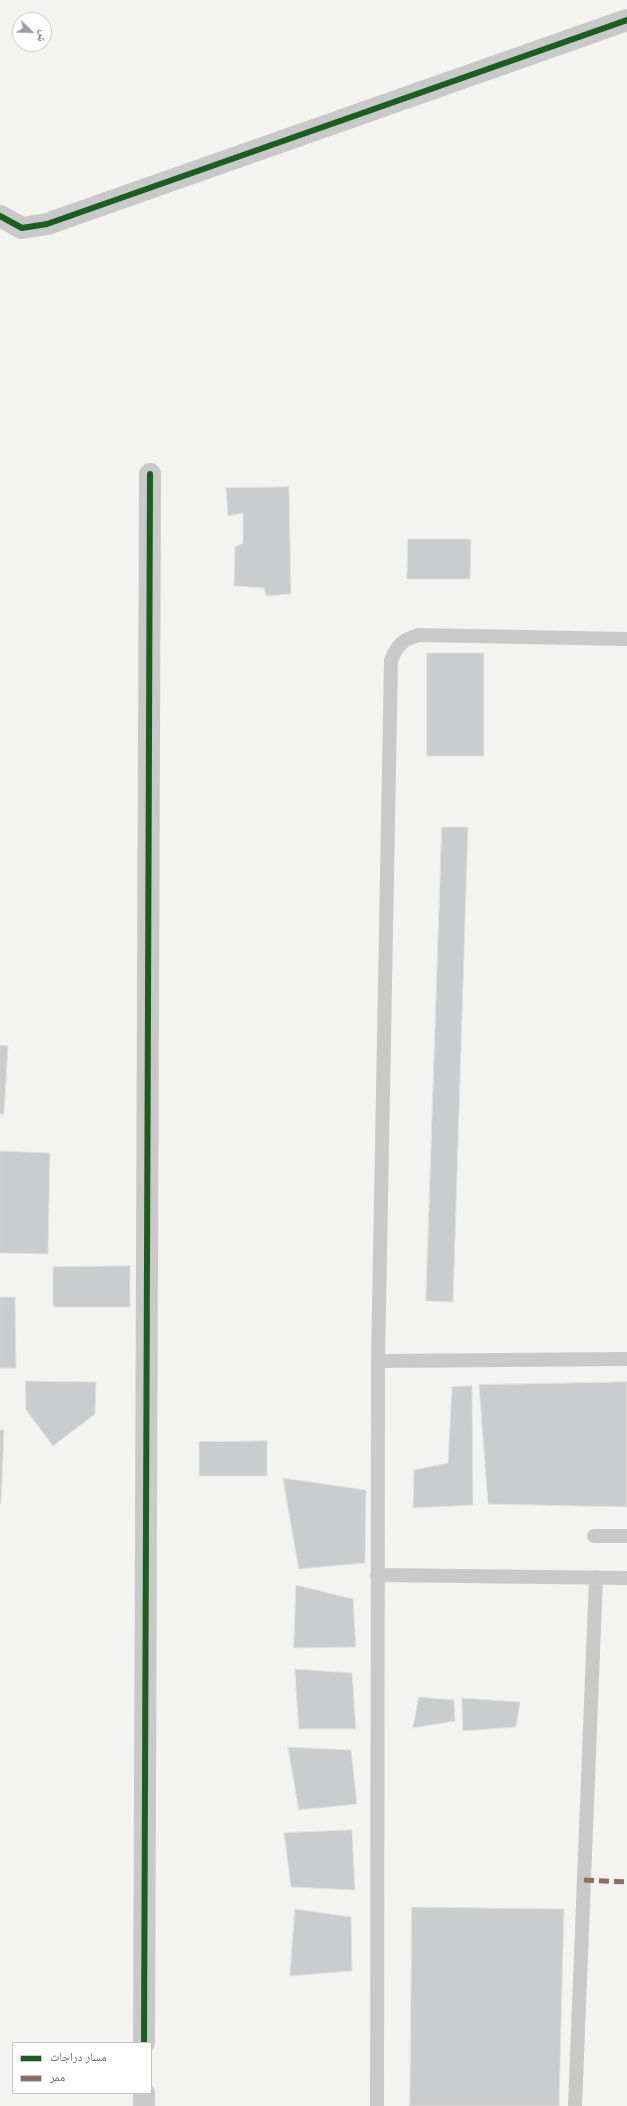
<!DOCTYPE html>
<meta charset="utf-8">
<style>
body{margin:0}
#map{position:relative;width:627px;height:2106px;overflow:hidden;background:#f3f3f2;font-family:Raleway,"Noto Naskh Arabic",sans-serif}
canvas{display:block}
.legend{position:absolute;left:12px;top:2042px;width:140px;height:52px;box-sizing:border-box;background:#fff;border:1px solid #c2c6cb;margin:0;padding:5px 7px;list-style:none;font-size:12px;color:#67717e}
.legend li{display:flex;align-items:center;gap:8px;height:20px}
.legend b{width:20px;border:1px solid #c2c6cb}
.north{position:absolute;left:12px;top:12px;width:40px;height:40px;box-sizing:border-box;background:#fff;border:1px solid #c2c6cb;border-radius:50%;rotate:113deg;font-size:11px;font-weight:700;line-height:16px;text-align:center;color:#67717e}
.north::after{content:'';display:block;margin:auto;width:14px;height:18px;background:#989ea7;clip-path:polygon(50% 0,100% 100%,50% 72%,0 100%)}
</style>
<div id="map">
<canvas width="627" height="2106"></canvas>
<ul class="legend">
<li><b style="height:5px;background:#1b5e20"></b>مسار دراجات</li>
<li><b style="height:5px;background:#8d6e63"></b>ممر</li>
</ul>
<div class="north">ش</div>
</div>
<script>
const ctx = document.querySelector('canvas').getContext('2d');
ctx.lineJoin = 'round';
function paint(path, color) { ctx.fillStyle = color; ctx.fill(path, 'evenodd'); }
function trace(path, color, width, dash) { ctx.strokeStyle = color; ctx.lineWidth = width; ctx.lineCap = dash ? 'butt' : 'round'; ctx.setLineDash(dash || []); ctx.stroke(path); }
const building = new Path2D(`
 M289,487L291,594L266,596L264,588L234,586L235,547L243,543V513L228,516L226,488Z
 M408,539H471L470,579H407Z
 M427,653H484V756H427Z
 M442,827H468L453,1302L426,1301Z
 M0,1045L8,1046L4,1114H0Z
 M0,1151L50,1153L48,1254L0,1253Z
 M130,1266V1307H53V1267Z
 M0,1297H15L16,1368H0Z
 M26,1381L96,1382L95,1414L53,1446L26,1410Z
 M627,1382V1507L488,1504L479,1385Z
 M472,1386L473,1505L413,1508L414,1470L448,1463L452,1387Z
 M0,1430H4L1,1504H0Z
 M267,1441V1476H199V1442Z
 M283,1478L366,1490L365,1563L299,1569Z
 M296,1585L353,1599L356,1647L294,1648Z
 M295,1669L352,1673L356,1729H299Z
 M419,1697L454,1700L455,1721L413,1728Z
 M462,1698L520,1702L516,1727L463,1731Z
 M288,1747L351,1750L357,1804L299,1810Z
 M352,1830L355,1890L291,1887L284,1833Z
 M412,1907L564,1909L559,2106H410Z
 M295,1909L351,1917L352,1971L290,1976Z`);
const service = new Path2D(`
 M378,1361L627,1359
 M594,1536H627
 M377,1575L627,1578
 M377,2106L378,1361L391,661C396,646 403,639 419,635L627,639
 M575,2106L596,1577`);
const minor = new Path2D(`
 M0,216L22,228L47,224L627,20
 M144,2043L150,474
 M144,2106V2093`);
const quiet = new Path2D(`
 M584,1880L627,1882`);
const cycleway = new Path2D(`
 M0,216L22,228L47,224L627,20
 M144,2043L150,474`);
paint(building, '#cbcccd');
trace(building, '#e2e2e2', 1);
trace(service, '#c9c9ca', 14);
trace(minor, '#c9c9ca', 22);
trace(quiet, '#8d6e63', 5, [10, 5]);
trace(cycleway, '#1b5e20', 6);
</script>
